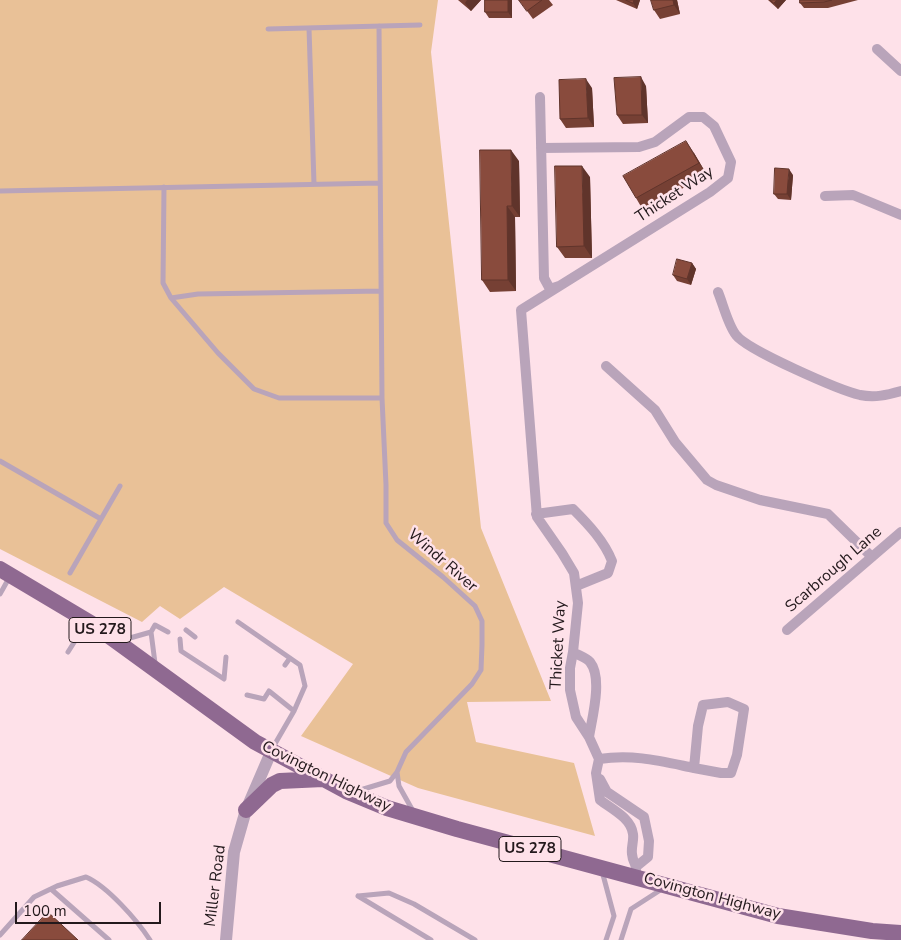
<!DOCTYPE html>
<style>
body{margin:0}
#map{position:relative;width:901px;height:940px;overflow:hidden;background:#fee1e9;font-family:"Nunito Sans",sans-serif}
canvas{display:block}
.scale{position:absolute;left:15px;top:902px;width:146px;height:22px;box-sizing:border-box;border:2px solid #23191c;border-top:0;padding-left:6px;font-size:15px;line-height:18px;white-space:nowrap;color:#23191c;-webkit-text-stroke:4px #fee1e9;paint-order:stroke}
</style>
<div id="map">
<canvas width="901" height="940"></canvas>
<div class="scale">100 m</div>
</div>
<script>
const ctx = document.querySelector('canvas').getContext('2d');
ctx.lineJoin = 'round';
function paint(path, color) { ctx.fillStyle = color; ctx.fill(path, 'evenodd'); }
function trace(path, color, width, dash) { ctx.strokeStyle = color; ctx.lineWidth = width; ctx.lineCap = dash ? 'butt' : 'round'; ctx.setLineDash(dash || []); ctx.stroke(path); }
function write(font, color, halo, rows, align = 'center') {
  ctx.font = font + ' "Nunito Sans",sans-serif'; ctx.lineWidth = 5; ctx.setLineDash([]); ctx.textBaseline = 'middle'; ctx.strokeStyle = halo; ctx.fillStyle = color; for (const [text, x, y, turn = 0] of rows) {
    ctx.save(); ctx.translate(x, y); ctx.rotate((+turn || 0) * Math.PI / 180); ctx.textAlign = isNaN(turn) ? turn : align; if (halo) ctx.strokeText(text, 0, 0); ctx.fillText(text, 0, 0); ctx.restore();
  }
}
const green = new Path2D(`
 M0,0H438L431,52L481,528L551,701L467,702L476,742L574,763L595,836L418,788L301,736L353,664L224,587L180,619L160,606L142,622L0,549Z`);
const service = new Path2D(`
 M309,28L314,184
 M268,29L420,25
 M164,187L163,283L171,298L218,353L254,389L279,398H382
 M0,191L380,183
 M171,298L198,294L381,291
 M0,461L101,519
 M70,573L120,486
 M0,594L9,578
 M238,622L300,665L305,686L294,711L272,749
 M186,630L195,637
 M180,639L181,651L224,679L226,657
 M123,640L151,632
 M68,652L87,622
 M155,663L151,632L155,625L168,632
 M285,665L290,658
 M247,695L264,699L269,691L294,711
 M397,772L399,786L413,811
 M357,791L390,781L397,772L406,752L472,684L481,670L482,645V621L475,606L443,577L397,540L386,523V485L382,398L379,26
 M602,871L614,916L606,940
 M51,889L109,940
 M358,896L389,893L414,904L475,940
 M358,896L431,940
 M0,935L34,897L57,886L86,877C107,886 137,920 150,940
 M621,940L631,909L662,889`);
const minor = new Path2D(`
 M877,49L901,71
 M540,97L544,278L550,289L559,286
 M541,148L639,147L655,142L689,117H703L714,126L731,162L728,178L710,192L521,310L537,517L562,553L574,573L578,603L573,652L570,668V690L576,717L589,737L599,759L596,773L600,800C612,809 631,818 633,834C634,841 631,847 632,854C633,865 638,862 635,877
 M825,196L853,195L901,215
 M718,292C723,304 728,325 736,335C747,350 839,390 860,395C875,398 887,395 901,391
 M606,366L655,410L675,442L707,480L716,485L760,500L828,514L872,557
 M536,514L573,509C589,525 604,541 612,561L608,573L576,586
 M787,630L901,532
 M573,652C578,655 587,658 590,662C603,678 592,718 589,737
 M728,702L744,709L737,755L731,773H721L694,768L698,726L703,705Z
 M599,759C634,754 660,761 694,768
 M600,779L607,792L644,817L649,841L648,857L637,866`);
const tertiary = new Path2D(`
 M226,940L234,852L246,810L271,752`);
const primary = new Path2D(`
 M0,569L94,625L255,742L346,791L387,808L457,829L778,916L872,931L901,933
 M246,810L272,785L280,781L323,779`);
const wall = new Path2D(`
 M458,0H481L471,11Z
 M512,0V18H489L485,12Z
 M519,0H549L553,5L533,19Z
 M616,0H640L637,9Z
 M651,0H677L680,14L660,19L654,10Z
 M768,0H786L778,9Z
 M800,0H858L828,8H804L800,3Z
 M646,86L648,123L623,124L617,115Z
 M592,88L594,127L566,128L560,119Z
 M694,153L707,175L643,210L636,198Z
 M519,161L520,217H515L516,291L490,292L482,280Z
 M793,175L791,200L778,199L774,194Z
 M590,177L592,258H565L557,247Z
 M692,263L696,269L691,285L677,281L673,275Z`);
const shadedWall = new Path2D(`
 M467,0H481L471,11L465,3Z
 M508,0H512V18L508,12Z
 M634,0H640L637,9L633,3Z
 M673,0H677L680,14L674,5Z
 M777,0H786L778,9L774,3Z
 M641,77L646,86L648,123L642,115Z
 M586,79L592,88L594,127L588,118Z
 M686,141L694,153L707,175L699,163Z
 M511,150L519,161L520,217L512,206Z
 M582,166L590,177L592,258L584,246Z
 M789,169L793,175L791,200L787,194Z
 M507,206L515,217L516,291L508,280Z
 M692,263L696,269L691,285L687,279Z`);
const building = new Path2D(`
 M485,0H508V12H485Z
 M519,0H542L527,11Z
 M626,0H634L633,3Z
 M651,0H673L674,5L654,10Z
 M770,0H777L774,3Z
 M800,0H832L824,2L800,3Z
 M641,77L642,115H617L614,78Z
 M586,79L588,118L560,119L559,80Z
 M686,141L699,163L636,198L623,176Z
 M480,150H511L512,206H507L508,280H482Z
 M555,166H582L584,246L557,247Z
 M775,168L789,169L787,194H774Z
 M677,259L692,263L687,279L673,275Z
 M48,912L78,940H22Z`);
const shields = [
 [100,630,62],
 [530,849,62]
];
const shieldNames = [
 ["US 278",100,630],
 ["US 278",530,849]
];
const streetNames = [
 ["Thicket Way",675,195,-33],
 ["Windr River",442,561,41],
 ["Scarbrough Lane",834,570,-41],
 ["Thicket Way",559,645,-87],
 ["Covington Highway",326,777,26],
 ["Miller Road",216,886,-83],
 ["Covington Highway",712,897,15]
];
paint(green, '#e9c197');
trace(service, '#b9a4ba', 5);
trace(minor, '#b9a4ba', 10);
trace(tertiary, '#b9a4ba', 12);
trace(primary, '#8f6991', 16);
paint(wall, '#764034');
paint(shadedWall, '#60342b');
paint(building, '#894b3d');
trace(building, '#60342b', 1);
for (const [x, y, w] of shields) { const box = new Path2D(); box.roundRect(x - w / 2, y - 12.5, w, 25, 4); ctx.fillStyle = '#fee1e9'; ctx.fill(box); trace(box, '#23191c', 1); }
write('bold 15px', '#23191c', null, shieldNames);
write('16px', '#23191c', '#fee1e9', streetNames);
</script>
